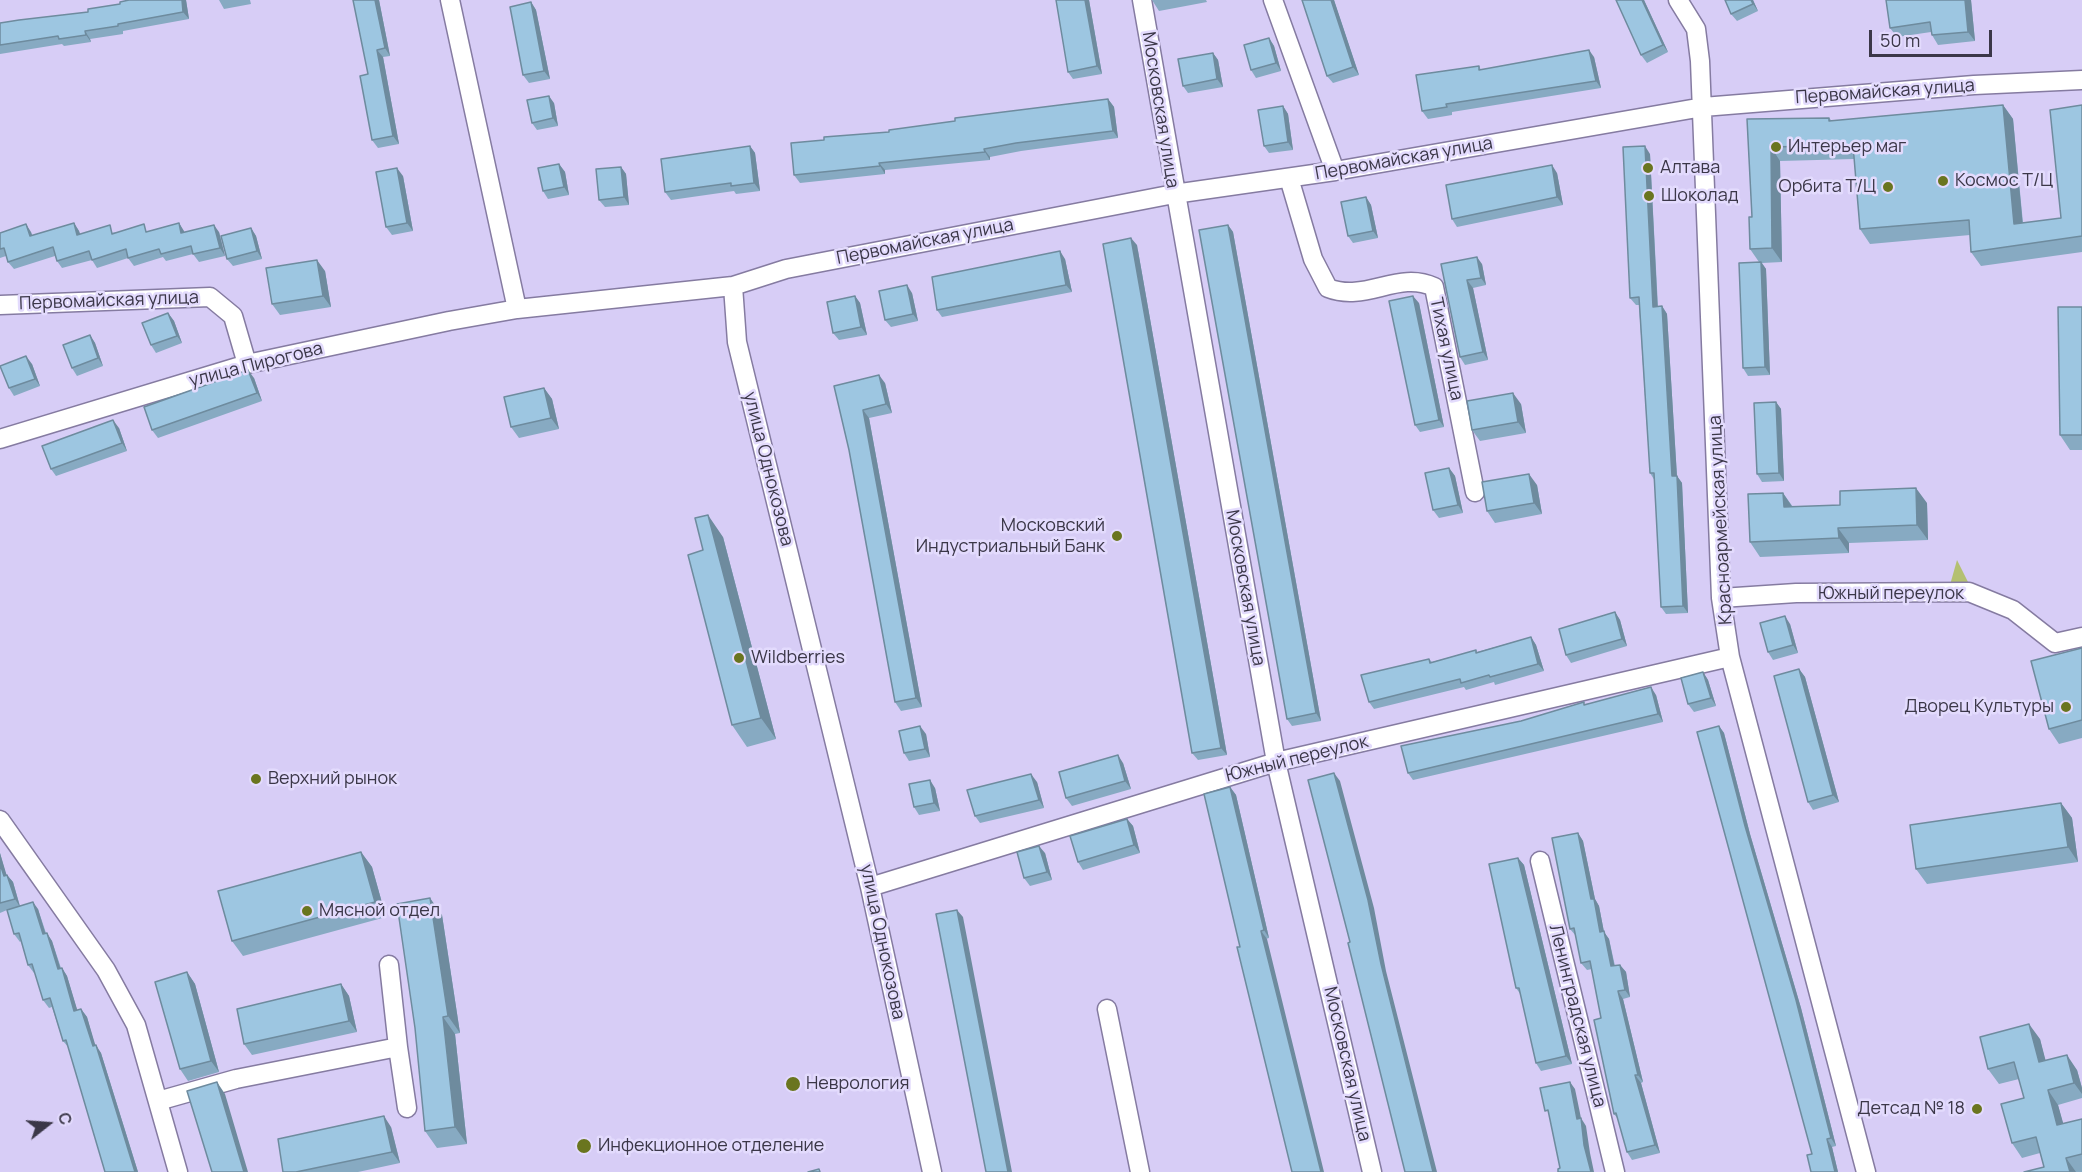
<!DOCTYPE html>
<meta charset="utf-8">
<style>
body{margin:0}
#map{position:relative;width:2082px;height:1172px;overflow:hidden;background:#d7cdf6;font-family:Manrope,sans-serif}
canvas{display:block}
.north{position:absolute;left:18px;top:1094px;width:60px;height:60px;-webkit-text-stroke:4px #e3dbfd;paint-order:stroke;rotate:73deg;font-size:16px;font-weight:700;line-height:24px;text-align:center;color:#3b3748}
.north::after{content:'';display:block;margin:auto;width:21px;height:27px;background:#3b3748;clip-path:polygon(50% 0,100% 100%,50% 72%,0 100%)}
.scale{position:absolute;left:1869px;top:30px;width:123px;height:27px;box-sizing:border-box;border:3px solid #3b3748;border-top:0;padding-left:8px;font-size:18px;line-height:21px;white-space:nowrap;color:#3b3748;-webkit-text-stroke:4px #e3dbfd;paint-order:stroke}
</style>
<div id="map">
<canvas width="2082" height="1172"></canvas>
<div class="north">С</div>
<div class="scale">50 m</div>
</div>
<script>
const ctx = document.querySelector('canvas').getContext('2d');
ctx.lineJoin = 'round';
function paint(path, color) { ctx.fillStyle = color; ctx.fill(path, 'evenodd'); }
function trace(path, color, width, dash) { ctx.strokeStyle = color; ctx.lineWidth = width; ctx.lineCap = dash ? 'butt' : 'round'; ctx.setLineDash(dash || []); ctx.stroke(path); }
function write(font, color, halo, rows, align = 'center') {
  ctx.font = font + ' Manrope,sans-serif'; ctx.lineWidth = 5; ctx.setLineDash([]); ctx.textBaseline = 'middle'; ctx.strokeStyle = halo; ctx.fillStyle = color; for (const [text, x, y, turn = 0] of rows) {
    ctx.save(); ctx.translate(x, y); ctx.rotate((+turn || 0) * Math.PI / 180); ctx.textAlign = isNaN(turn) ? turn : align; if (halo) ctx.strokeText(text, 0, 0); ctx.fillText(text, 0, 0); ctx.restore();
  }
}
const green = new Path2D(`
 M1957,560L1970,586L1950,585Z`);
const street = new Path2D(`
 M450,0L517,309
 M1142,0L1276,762L1372,1172
 M1273,0L1335,171
 M1678,0L1696,29L1700,61L1721,598L1730,657L1866,1172
 M1289,178L1313,259L1328,288C1366,303 1398,270 1434,287L1475,492
 M733,286L786,269L1174,194L1335,171L1703,107L1974,85L2082,80
 M0,305L210,297L233,316L247,364
 M0,439L247,364L449,321L517,309L733,286L737,342L870,887L932,1172
 M1721,598L1796,593L1969,592L2013,610L2055,643L2082,637
 M0,820L106,970L136,1025L178,1172
 M1540,861L1615,1172
 M870,887L1276,762L1730,657
 M1107,1009L1140,1172
 M398,1047L407,1108
 M158,1101L236,1079L398,1047L389,965`);
const wall = new Path2D(`
 M186,0L189,19L123,31V34L90,39L91,42L64,46L62,44L0,54V23Z
 M219,0H250L251,4L224,9Z
 M353,0H379L390,56L383,57L399,144L378,148L372,140L368,74Z
 M1056,0H1089L1102,74L1073,79L1068,72Z
 M1152,0H1206L1207,2L1159,11Z
 M1302,0H1334L1359,75L1333,83L1327,76Z
 M1644,0L1668,52L1647,63L1641,55Z
 M1725,0H1753L1758,11L1737,21L1731,14Z
 M1886,0H1971L1975,41L1938,45L1932,35L1931,32L1897,37L1890,28Z
 M531,2L536,10L550,79L529,83L523,75Z
 M1269,38L1274,46L1281,71L1256,78L1251,70Z
 M1213,53L1218,60L1223,87L1188,93L1183,86Z
 M1594,57L1601,88L1452,112V115L1428,119L1422,111L1479,66L1481,70Z
 M1108,99L1114,107L1118,138L1021,151L990,157V160L885,170V174L800,183L794,175L889,132Z
 M554,103L558,126L537,130L532,123Z
 M2003,105L2013,119L2023,223L2061,218L2082,105V252L1981,266L1971,252L1970,235L1870,244L1860,229L1854,159L1780,161L1782,262L1762,263L1766,269L1770,375L1748,376L1743,368L1759,262L1750,249L1752,217L1747,119L1829,118L1832,121Z
 M1283,106L1288,114L1293,150L1269,153L1264,146Z
 M750,146L755,153L760,191L736,194L734,191L671,200L665,192Z
 M1650,154L1658,307L1662,306L1667,314L1677,476L1682,483L1688,613L1666,614L1661,607L1655,481L1650,473L1639,305H1636L1630,298Z
 M559,164L565,172L569,195L548,199L543,191Z
 M621,167L626,174L629,205L605,207L599,200Z
 M1557,173L1563,205L1457,227L1452,219Z
 M403,176L413,231L392,235L386,227Z
 M1366,197L1371,205L1378,238L1353,243L1348,236Z
 M74,223L79,231L80,234L149,231L179,223L184,232H219L225,256L199,262L193,254L166,261L163,257L134,266L128,258L97,268L92,260L62,268L57,261L55,256L14,269L8,262L6,256L0,258V233L31,232L32,236Z
 M1228,225L1233,232L1321,721L1292,726L1287,719Z
 M251,228L256,236L262,259L233,266L227,259Z
 M1137,245L1227,755L1198,760L1192,753Z
 M1065,259L1072,292L942,317L937,310Z
 M1441,264H1482L1486,285L1473,288L1488,360L1465,365L1460,357Z
 M325,271L331,307L280,315L272,304Z
 M912,293L918,321L891,327L885,320Z
 M855,296L860,303L867,335L839,340L833,333Z
 M1419,303L1444,427L1420,432L1415,425Z
 M2082,307V450H2070L2060,435Z
 M168,313L174,321L182,343L156,353L151,345Z
 M90,335L95,343L103,366L77,376L72,368Z
 M32,364L40,386L14,396L9,388Z
 M254,378L262,401L158,438L152,430Z
 M885,383L892,413L869,418L922,707L901,711L895,702L849,450L834,386Z
 M544,388L552,399L559,429L519,438L511,427Z
 M1776,402L1781,409L1784,481L1762,482L1757,474Z
 M1521,404L1526,433L1480,441L1472,430Z
 M119,428L127,451L56,476L51,469Z
 M1449,468L1455,476L1463,513L1439,518L1433,510Z
 M1537,485L1542,514L1495,523L1487,511Z
 M1783,493L1793,507L1927,503L1928,540L1849,543V553L1760,557L1750,542Z
 M723,537L776,739L747,747L732,725L703,550Z
 M1615,612L1620,620L1627,646L1571,663L1566,655Z
 M1790,624L1798,653L1773,660L1768,652Z
 M1531,637L1536,645L1544,671L1495,685L1494,682L1466,690L1464,687L1374,709L1369,702L1429,659L1432,662L1476,650L1477,652Z
 M2082,648V738L2059,744L2049,729Z
 M1799,669L1805,677L1839,802L1813,810L1808,802Z
 M1703,672L1708,680L1716,706L1694,712L1688,704Z
 M1656,695L1663,722L1413,780L1408,773L1521,721L1585,704Z
 M1719,726L1724,733L1750,834L1801,1008L1836,1146L1832,1147L1838,1172H1811L1812,1154Z
 M926,734L930,757L909,761L904,753Z
 M1123,763L1131,789L1072,806L1066,798Z
 M1037,782L1044,808L980,823L975,816Z
 M1230,787L1236,795L1269,938L1240,947Z
 M935,788L940,811L919,815L914,807Z
 M2061,803L2072,818L2078,862L1927,884L1916,869Z
 M1127,819L1133,826L1140,853L1083,870L1078,862Z
 M1578,833L1583,841L1595,899L1599,906L1604,932L1609,939L1615,966L1620,965L1626,972L1630,997L1623,999L1643,1082L1641,1083L1660,1153L1632,1160L1627,1152L1618,1119L1614,1114L1601,1018L1592,969L1587,970L1581,963L1576,936L1570,929Z
 M361,852L372,867L386,917L243,956L232,941Z
 M0,853L6,875H7L13,882L20,906L38,909L46,933L52,941L61,968H62L67,976L77,1010L81,1009L87,1017L95,1046L101,1053L138,1172H105L69,1048L63,1041L52,1007L49,1008L43,1000L35,973H34L28,965L21,941L20,942L14,934L7,910L0,913Z
 M1045,853L1052,880L1030,886L1024,878Z
 M1518,858L1524,865L1572,1064L1541,1071L1536,1063L1521,995L1516,988Z
 M442,915L460,1033L455,1034L467,1144L437,1148L425,1131Z
 M187,972L195,984L219,1072L188,1081L180,1069Z
 M341,984L349,996L357,1032L252,1055L244,1044Z
 M2040,1039L2045,1060L2077,1070L2082,1088V1098L2058,1105L2063,1124L2082,1119V1172H2024L2044,1167L2040,1153L2022,1158L2012,1143L2024,1098L2019,1079L1999,1084L1988,1069Z
 M391,1127L400,1163L358,1172H283Z`);
const shadedWall = new Path2D(`
 M182,0H186L189,19L183,12Z
 M375,0H379L390,56L385,48Z
 M1085,0H1089L1102,74L1097,66Z
 M1331,0H1334L1359,75L1353,67Z
 M1642,0H1644L1668,52L1663,45Z
 M1751,0H1753L1758,11L1753,4Z
 M1965,0H1971L1975,41L1968,32Z
 M531,2L536,10L550,79L544,71Z
 M85,31L90,39L91,42L86,35Z
 M1269,38L1274,46L1281,71L1276,63Z
 M377,50L383,57L399,144L393,136Z
 M1589,50L1594,57L1601,88L1596,81Z
 M1213,53L1218,60L1223,87L1217,79Z
 M549,96L554,103L558,126L553,118Z
 M1108,99L1114,107L1118,138L1113,131Z
 M2003,105L2013,119L2024,238L2014,224Z
 M1283,106L1288,114L1293,150L1288,142Z
 M750,146L755,153L760,191L754,183Z
 M1645,146L1650,154L1658,314L1653,307Z
 M1771,147L1780,161L1782,262L1772,248Z
 M984,149L990,157V160L985,152Z
 M879,163L885,170V174L880,166Z
 M559,164L565,172L569,195L564,187Z
 M1552,165L1557,173L1563,205L1557,197Z
 M621,167L626,174L629,205L624,197Z
 M397,168L403,176L413,231L407,223Z
 M1366,197L1371,205L1378,238L1373,231Z
 M74,223L79,231L83,243L77,235Z
 M179,223L184,231L187,240L181,233Z
 M26,224L31,232L35,244L30,236Z
 M214,225L219,232L225,256L220,248Z
 M1228,225L1233,232L1321,721L1316,713Z
 M251,228L256,236L262,259L257,251Z
 M1131,238L1137,245L1227,755L1221,748Z
 M1060,251L1065,259L1072,292L1066,285Z
 M1477,257L1482,264L1486,285L1481,278Z
 M317,260L325,271L331,307L323,296Z
 M1761,262L1766,269L1770,375L1765,367Z
 M1467,280L1473,288L1488,360L1483,352Z
 M907,285L912,293L918,321L913,314Z
 M855,296L860,303L867,335L861,327Z
 M1413,296L1419,303L1444,427L1439,420Z
 M1662,306L1667,314L1677,477V476L1682,483L1688,613L1683,606L1672,476Z
 M168,313L174,321L182,343L177,336Z
 M90,335L95,343L103,366L98,358Z
 M26,356L32,364L40,386L35,379Z
 M248,370L254,378L262,401L257,393Z
 M879,375L885,383L892,413L886,404Z
 M544,388L552,399L559,429L551,418Z
 M1513,393L1521,404L1526,433L1518,422Z
 M1776,402L1781,409L1784,481L1779,473Z
 M863,410L869,418L922,707L916,698Z
 M113,420L119,428L127,451L122,443Z
 M1449,468L1455,476L1463,513L1458,505Z
 M1529,474L1537,485L1542,514L1534,503Z
 M1916,488L1927,503L1928,540L1917,525Z
 M1783,493L1793,508L1784,507Z
 M708,515L723,537L776,739L761,718Z
 M1838,528L1849,543V553L1839,538Z
 M1615,612L1620,620L1627,646L1622,639Z
 M1785,616L1790,624L1798,653L1793,645Z
 M1531,637L1536,645L1544,671L1538,664Z
 M1799,669L1805,677L1839,802L1833,795Z
 M1703,672L1708,680L1716,706L1711,698Z
 M1651,687L1656,695L1663,722L1658,714Z
 M920,726L926,734L930,757L925,749Z
 M1719,726L1724,733L1750,834L1801,1008L1836,1146L1831,1138L1745,826Z
 M1118,755L1123,763L1131,789L1125,781Z
 M1334,773L1340,781L1374,908L1386,971L1437,1172H1433L1381,964Z
 M1031,774L1037,782L1044,808L1039,800Z
 M930,780L935,788L940,811L934,803Z
 M1230,787L1236,795L1269,938L1264,930Z
 M2061,803L2072,818L2078,862L2068,847Z
 M1127,819L1133,826L1140,853L1134,845Z
 M1578,833L1583,841L1595,899L1599,906L1604,932L1609,939L1616,974L1611,966L1591,899Z
 M1039,846L1045,853L1052,880L1047,872Z
 M361,852L372,867L386,917L375,902Z
 M0,853L9,883L4,876L0,864Z
 M1518,858L1524,865L1572,1064L1566,1056Z
 M7,875L13,882L20,907L15,899Z
 M430,898L442,915L460,1033L448,1016Z
 M33,902L38,909L48,942L43,934Z
 M957,910L963,917L1012,1172H1008Z
 M1261,931L1267,939L1324,1172H1321Z
 M47,933L52,941L63,977L58,969Z
 M1620,965L1626,972L1630,997L1625,990Z
 M62,968L67,976L80,1019L74,1011Z
 M187,972L195,984L219,1072L211,1061Z
 M341,984L349,996L357,1032L349,1021Z
 M1618,991L1623,999L1643,1082L1638,1075Z
 M81,1009L87,1017L98,1054L93,1046Z
 M443,1017L455,1034L467,1144L455,1127Z
 M2029,1024L2040,1039L2050,1077L2039,1062Z
 M96,1045L101,1053L138,1172H135Z
 M2067,1055L2077,1070L2082,1088V1094L2074,1083Z
 M1635,1075L1641,1083L1660,1153L1655,1145Z
 M217,1082L225,1094L248,1172H244Z
 M1570,1082L1575,1089L1581,1118L1586,1126L1590,1153L1594,1172H1591L1577,1119Z
 M2048,1090L2058,1105L2068,1140L2057,1125Z
 M384,1116L391,1127L400,1163L392,1152Z
 M1827,1139L1832,1147L1838,1172H1835Z
 M2066,1158L2076,1172H2070Z`);
const building = new Path2D(`
 M129,0H182L183,12L118,24V26L85,31L86,35L59,39L58,36L0,45V23L19,20L88,12V9L120,4V2Z
 M353,0H375L385,48L377,50L393,136L372,140L360,76L368,74Z
 M1056,0H1085L1097,66L1068,72Z
 M1302,0H1331L1353,67L1327,76Z
 M1616,0H1642L1663,45L1641,55Z
 M1725,0H1751L1753,4L1731,14Z
 M1886,0H1965L1968,32L1932,35L1930,22L1890,28Z
 M531,2L544,71L523,75L510,7Z
 M1269,38L1276,63L1251,70L1244,45Z
 M1589,50L1596,81L1446,104L1447,107L1422,111L1416,75L1479,66V70Z
 M1213,53L1217,79L1183,86L1178,59Z
 M549,96L553,118L532,123L527,100Z
 M1108,99L1113,131L1016,143L984,149L985,152L879,163L880,166L794,175L791,143L824,140V137L889,132V130L955,121V118Z
 M2003,105L2014,224L2061,218L2050,110L2082,105V236L1971,252L1969,220L1860,229L1853,145L1771,147L1772,248L1750,249L1749,217H1752L1747,119L1829,118V121Z
 M1283,106L1288,142L1264,146L1258,110Z
 M750,146L754,183L731,186V183L665,192L661,159Z
 M1645,146L1653,307L1662,306L1672,476H1677L1683,606L1661,607L1654,473H1650L1639,297L1630,298L1623,147Z
 M559,164L564,187L543,191L538,168Z
 M1552,165L1557,197L1452,219L1446,185Z
 M621,167L624,197L599,200L596,169Z
 M397,168L407,223L386,227L376,172Z
 M1366,197L1373,231L1348,236L1341,202Z
 M74,223L77,235L110,225L112,234L144,224L146,232L179,223L181,233L214,225L220,248L193,254L191,246L161,254L159,249L128,258L126,249L92,260L89,251L57,261L53,247L8,262L4,248L0,249V233L26,224L30,236Z
 M1228,225L1316,713L1287,719L1199,230Z
 M251,228L257,251L227,259L221,236Z
 M1131,238L1221,748L1192,753L1103,244Z
 M1060,251L1066,285L937,310L932,277Z
 M1477,257L1481,278L1467,280L1483,352L1460,357L1441,264Z
 M317,260L323,296L272,304L266,268Z
 M1761,262L1765,367L1743,368L1739,263Z
 M907,285L913,314L885,320L879,291Z
 M855,296L861,327L833,333L827,302Z
 M1413,296L1439,420L1415,425L1389,301Z
 M2058,307H2082V435H2060Z
 M168,313L177,336L151,345L142,323Z
 M90,335L98,358L72,368L63,345Z
 M26,356L35,379L9,388L0,366Z
 M248,370L257,393L152,430L144,407Z
 M879,375L886,404L863,410L916,698L895,702L849,450L834,386Z
 M544,388L551,418L511,427L504,397Z
 M1513,393L1518,422L1472,430L1467,401Z
 M1776,402L1779,473L1757,474L1754,403Z
 M113,420L122,443L51,469L42,446Z
 M1449,468L1458,505L1433,510L1425,473Z
 M1529,474L1534,503L1487,511L1482,482Z
 M1916,488L1917,525L1838,528L1839,538L1750,542L1748,494L1783,493L1784,507L1840,505V491Z
 M708,515L761,718L732,725L688,555L703,550L695,518Z
 M1615,612L1622,639L1566,655L1559,629Z
 M1785,616L1793,645L1768,652L1760,623Z
 M1531,637L1538,664L1490,677L1489,675L1461,683L1460,679L1369,702L1361,675L1429,659L1430,663L1476,650V653Z
 M2082,648V720L2049,729L2031,661Z
 M1799,669L1833,795L1808,802L1774,676Z
 M1703,672L1711,698L1688,704L1681,678Z
 M1651,687L1658,714L1408,773L1401,746L1521,721L1584,702V705Z
 M920,726L925,749L904,753L899,731Z
 M1719,726L1745,826L1796,1000L1831,1138L1827,1139L1835,1172H1811L1807,1155L1812,1154L1697,732Z
 M1118,755L1125,781L1066,798L1059,772Z
 M1334,773L1368,900L1381,964L1433,1172H1405L1348,943L1350,942L1308,780Z
 M1031,774L1039,800L975,816L967,790Z
 M930,780L934,803L914,807L909,784Z
 M1230,787L1264,930L1261,931L1321,1172H1292L1237,947H1240L1204,794Z
 M2061,803L2068,847L1916,869L1910,825Z
 M1127,819L1134,845L1078,862L1070,836Z
 M1578,833L1591,899H1594L1600,932L1604,931L1611,966L1620,965L1625,990L1618,991L1638,1075H1635L1655,1145L1627,1152L1616,1113L1614,1114L1594,1020L1601,1018L1590,961L1581,963L1574,928L1570,929L1552,838Z
 M1039,846L1047,872L1024,878L1017,852Z
 M361,852L375,902L232,941L218,891Z
 M1518,858L1566,1056L1536,1063L1519,988H1516L1489,864Z
 M0,864L4,876L7,875L15,899L0,903Z
 M430,898L448,1016L443,1017L455,1127L425,1131L415,1028L397,904Z
 M33,902L43,934L47,933L58,969L62,968L74,1011L81,1009L93,1046L96,1045L135,1172H105L66,1040L63,1041L50,998L43,1000L32,964L28,965L19,933L14,934L7,910Z
 M957,910L1008,1172H986L936,914Z
 M187,972L211,1061L180,1069L155,982Z
 M341,984L349,1021L244,1044L237,1009Z
 M2029,1024L2039,1062L2067,1055L2074,1083L2048,1090L2057,1125L2082,1119V1154L2066,1158L2070,1172H2024L2044,1167L2036,1137L2012,1143L2001,1104L2024,1098L2014,1062L1988,1069L1980,1037Z
 M217,1082L244,1172H212L187,1091Z
 M1570,1082L1577,1119L1581,1118L1584,1145L1591,1172H1558V1169L1560,1168L1548,1110L1545,1111L1540,1088Z
 M384,1116L392,1152L296,1172H283L278,1139Z
 M819,1169L820,1172H808Z`);
const markers = [
 [1776,147,6,"#6a751f"],
 [1648,168,6,"#6a751f"],
 [1943,181,6,"#6a751f"],
 [1888,187,6,"#6a751f"],
 [1649,196,6,"#6a751f"],
 [1117,536,6,"#6a751f"],
 [739,658,6,"#6a751f"],
 [2066,707,6,"#6a751f"],
 [256,779,6,"#6a751f"],
 [307,911,6,"#6a751f"],
 [793,1084,8,"#6a751f"],
 [1977,1109,6,"#6a751f"],
 [584,1146,8,"#6a751f"]
];
const streetNames = [
 ["Первомайская улица",1885,92,-4],
 ["Московская улица",1160,110,81],
 ["Первомайская улица",1404,159,-10],
 ["Первомайская улица",925,242,-11],
 ["Первомайская улица",109,301,-2],
 ["Тихая улица",1446,349,78],
 ["улица Пирогова",256,365,-14],
 ["улица Однокозова",768,469,76],
 ["Красноармейская улица",1721,520,-93],
 ["Московская улица",1245,588,80],
 ["Южный переулок",1891,594],
 ["Южный переулок",1297,759,-14],
 ["улица Однокозова",882,942,78],
 ["Ленинградская улица",1577,1016,76],
 ["Московская улица",1347,1064,77]
];
const poiNames = [
 ["Интерьер маг",1788,147],
 ["Алтава",1660,168],
 ["Космос Т/Ц",1955,181],
 ["Орбита Т/Ц",1876,187,"right"],
 ["Шоколад",1661,196],
 ["Московский",1105,526,"right"],
 ["Индустриальный Банк",1105,547,"right"],
 ["Wildberries",751,658],
 ["Дворец Культуры",2054,707,"right"],
 ["Верхний рынок",268,779],
 ["Мясной отдел",319,911],
 ["Неврология",806,1084],
 ["Детсад № 18",1965,1109,"right"],
 ["Инфекционное отделение",598,1146]
];
paint(green, '#b4c071');
trace(street, '#857ba1', 21);
trace(street, '#fff', 18);
paint(wall, '#87aac2');
paint(shadedWall, '#6e8b9e');
paint(building, '#9dc6e1');
trace(building, '#6e8b9e', 1.5);
for (const [x, y, r, color] of markers) { const dot = new Path2D(); dot.arc(x, y, r, 0, 2 * Math.PI); ctx.fillStyle = color; ctx.fill(dot); trace(dot, '#e3dbfd', 2); }
write('18px', '#3b3748', '#e3dbfd', streetNames);
write('18px', '#3b3748', '#e3dbfd', poiNames, 'left');
</script>
